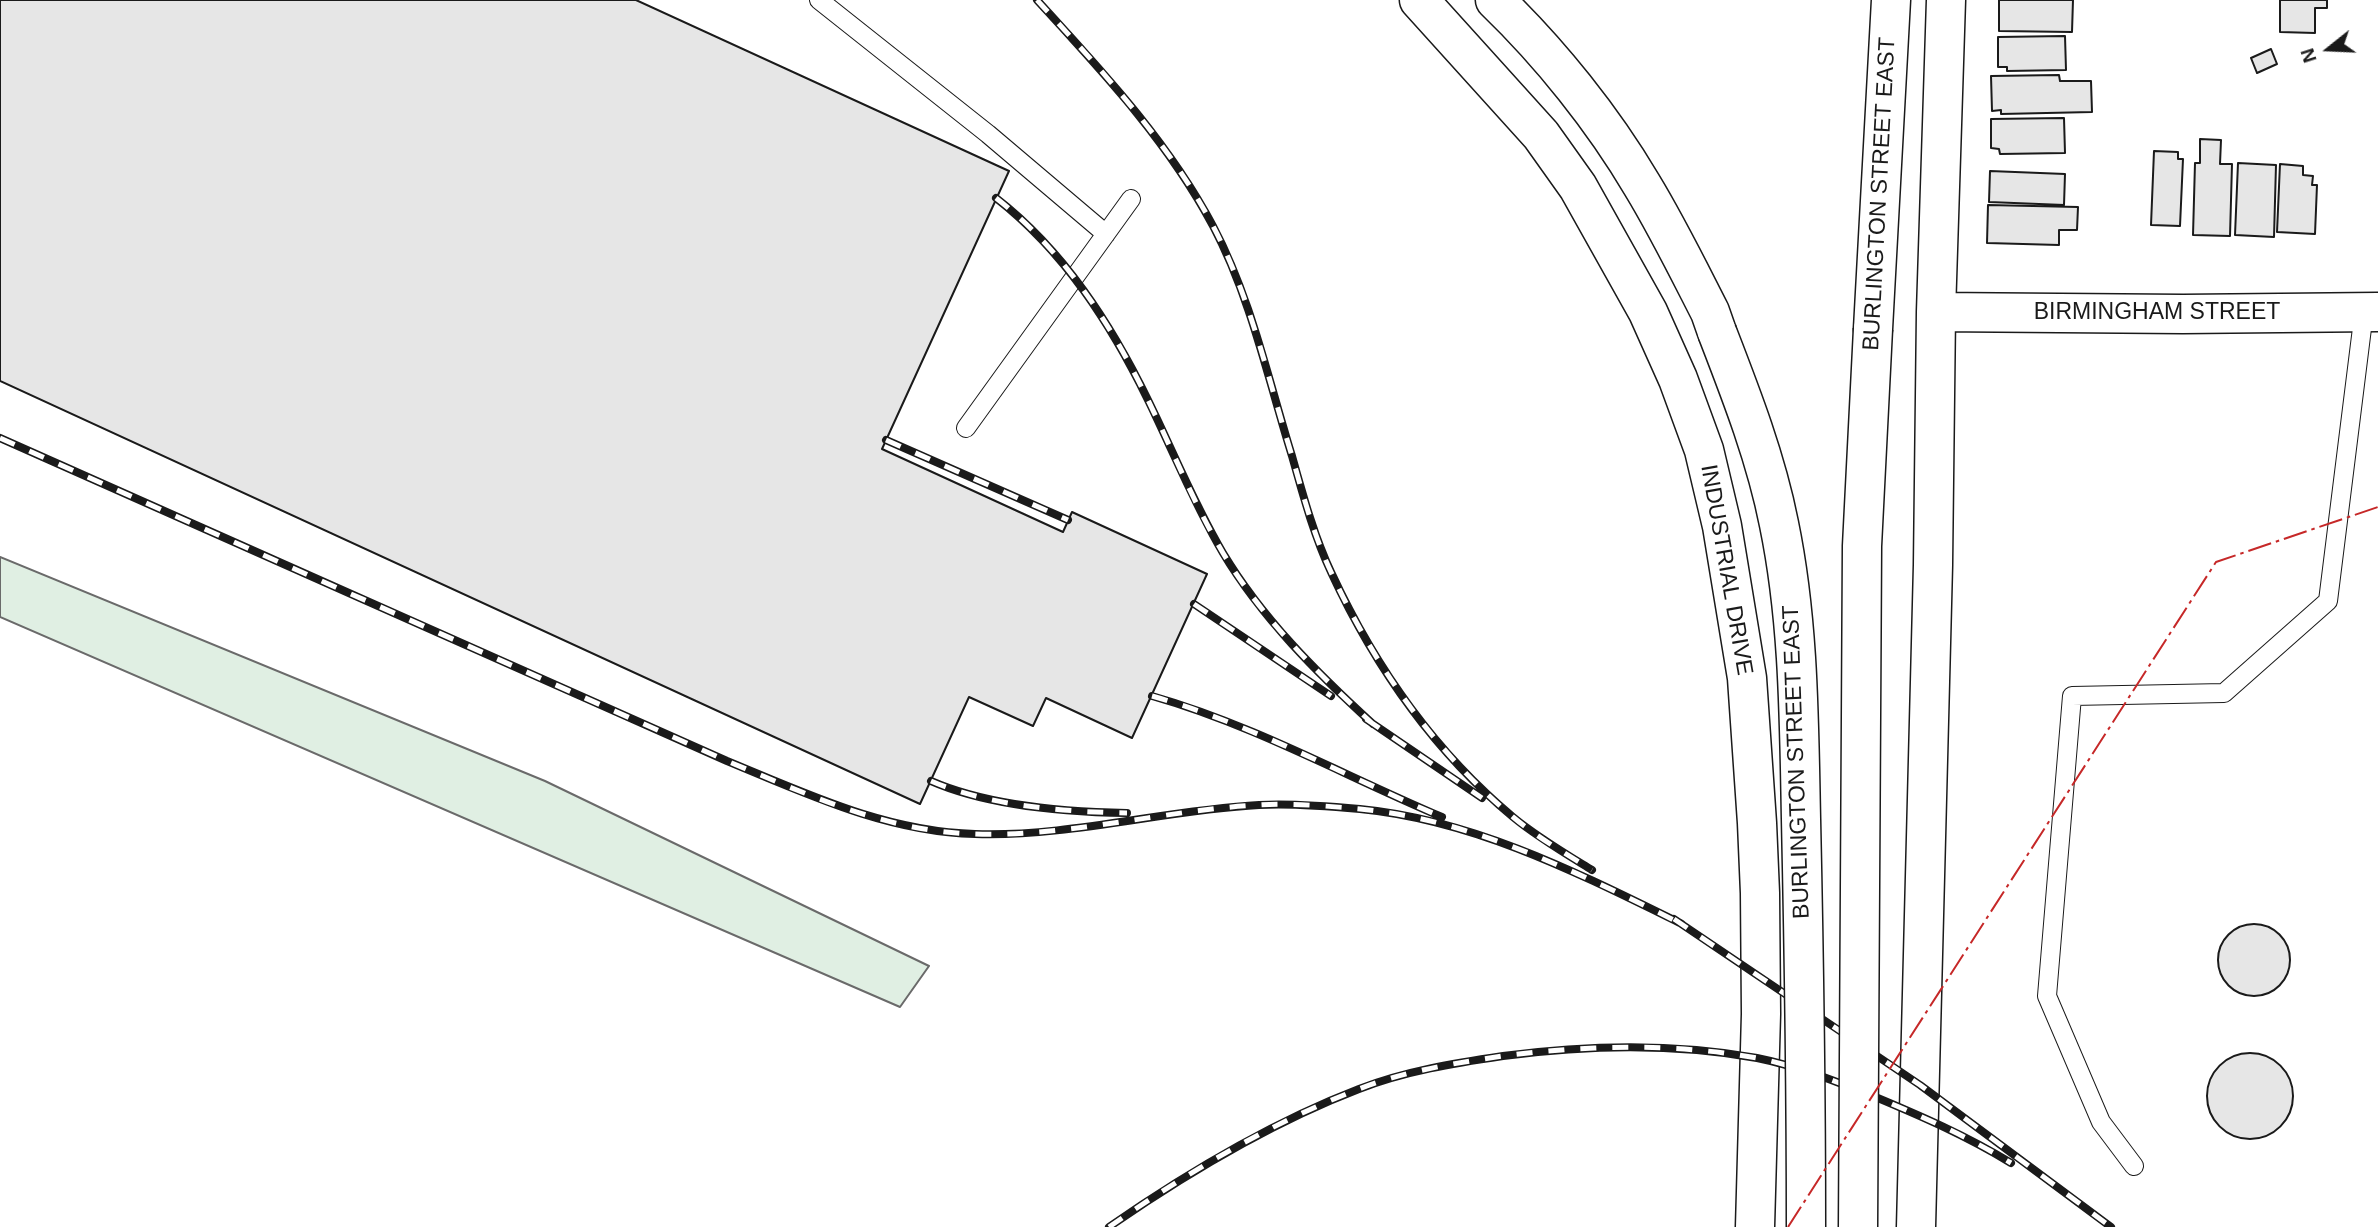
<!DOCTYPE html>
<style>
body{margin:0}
#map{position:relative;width:2378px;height:1227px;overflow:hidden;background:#fff;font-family:Helvetica,sans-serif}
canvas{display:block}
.north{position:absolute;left:2294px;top:14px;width:70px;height:70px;-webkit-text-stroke:5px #fff;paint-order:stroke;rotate:252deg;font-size:19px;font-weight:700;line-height:28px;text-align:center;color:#1a1a1a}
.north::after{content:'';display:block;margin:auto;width:24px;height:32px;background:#1a1a1a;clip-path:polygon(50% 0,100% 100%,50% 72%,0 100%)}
</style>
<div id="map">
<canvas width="2378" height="1227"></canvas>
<div class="north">N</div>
</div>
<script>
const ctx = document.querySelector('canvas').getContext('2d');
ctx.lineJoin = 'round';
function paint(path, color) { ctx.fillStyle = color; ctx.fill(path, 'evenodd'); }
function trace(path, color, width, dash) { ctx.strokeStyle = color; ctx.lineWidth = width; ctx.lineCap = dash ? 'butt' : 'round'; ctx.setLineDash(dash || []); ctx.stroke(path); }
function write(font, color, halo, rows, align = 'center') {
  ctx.font = font + ' Helvetica,sans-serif'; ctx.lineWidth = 5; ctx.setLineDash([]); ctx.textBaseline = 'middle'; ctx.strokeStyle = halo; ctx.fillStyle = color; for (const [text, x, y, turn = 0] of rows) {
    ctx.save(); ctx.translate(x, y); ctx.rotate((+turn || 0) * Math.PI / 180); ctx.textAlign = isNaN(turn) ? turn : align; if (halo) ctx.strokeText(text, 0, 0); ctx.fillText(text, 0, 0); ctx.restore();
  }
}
const green = new Path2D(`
 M0,557L545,781L929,966L900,1007L0,617Z`);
const building = new Path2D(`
 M0,0H636L1009,171L882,449L1063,532L1072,512L1207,574L1132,738L1046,698L1033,726L969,697L920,804L0,381Z
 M1999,0H2073L2072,32L1999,31Z
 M2280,0H2327V8H2315V33L2280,32Z
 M2065,36L2066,70L2007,71V67H1998V37Z
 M2271,49L2277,64L2257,73L2251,58Z
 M2059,75L2060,81H2091L2092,112L2001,114V110L1992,111L1991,76Z
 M2064,118L2065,153L2000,154L1999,149L1991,148V119Z
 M2200,139L2221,140L2220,164H2232L2230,236L2193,235L2195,163H2200Z
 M2154,151L2178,152V159H2183L2180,226L2151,225Z
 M2238,163L2276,165L2274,237L2235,235Z
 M2280,164L2303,166V175L2313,176L2312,185H2317L2315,234L2277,232Z
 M1990,171L2065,174L2064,205L1989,202Z
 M1988,205L2078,207L2077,230H2059V245L1987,243Z
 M2218 960a36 36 0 1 1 72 0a36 36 0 1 1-72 0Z
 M2207 1096a43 43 0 1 1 86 0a43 43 0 1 1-86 0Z`);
const service = new Path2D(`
 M819,0L988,134L1106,234
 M966,428L1131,199
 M2134,1166L2101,1122L2047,996L2072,696L2224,693L2328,601L2364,312`);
const tertiary = new Path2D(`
 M1419,0L1541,135L1578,187L1648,312L1678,379L1704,450L1722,526L1747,678L1757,823L1760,893L1761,1014L1755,1227
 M1936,312L2183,314L2378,312
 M1916,1227L1933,565L1936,312L1946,0`);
const secondary = new Path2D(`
 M1495,0C1550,53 1603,119 1642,185C1667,226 1688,269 1710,312L1717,332
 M1873,329L1891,0`);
const rail = new Path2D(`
 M1037,0C1101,70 1168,141 1213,226C1251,298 1268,379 1292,456C1303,495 1314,536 1331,572C1374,665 1434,751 1513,817C1537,837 1566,854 1592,870
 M996,198C1064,251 1111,324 1148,400C1173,451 1194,504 1223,553C1262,618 1317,673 1373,724
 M0,438L727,761C807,794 887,832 975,834C1070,837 1164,810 1259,805C1292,803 1327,806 1360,809C1475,820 1580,874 1682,924
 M886,440L1068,520
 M1194,604L1331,696
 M1152,696C1254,725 1345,776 1442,817
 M1366,719L1482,798
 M931,781C988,806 1065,812 1127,813
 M1674,919L1920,1085L2111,1227
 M1109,1227C1187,1173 1270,1123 1359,1089C1405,1071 1455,1063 1503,1056C1587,1045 1674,1043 1757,1058C1797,1066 1835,1081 1873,1096C1921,1116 1967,1136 2011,1163`);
const secondaryBridge = new Path2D(`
 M1717,332C1741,394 1766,458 1779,524C1799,621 1799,720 1801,819C1804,955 1806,1091 1806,1227
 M1858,1227L1862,546L1873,329`);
const power = new Path2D(`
 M1788,1227L2216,562L2378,507`);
const streetNames = [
 ["BURLINGTON STREET EAST",1880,194,-87],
 ["BIRMINGHAM STREET",2157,313],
 ["INDUSTRIAL DRIVE",1726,570,80],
 ["BURLINGTON STREET EAST",1797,762,-92]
];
paint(green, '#e0efe3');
trace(green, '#6a6a6a', 2);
paint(building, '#e6e6e6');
trace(building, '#1a1a1a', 2);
trace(service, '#1a1a1a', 20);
trace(tertiary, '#1a1a1a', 41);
trace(secondary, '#1a1a1a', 41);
trace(service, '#fff', 18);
trace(tertiary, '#fff', 38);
trace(secondary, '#fff', 38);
trace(rail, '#1a1a1a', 8);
trace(rail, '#fff', 5, [16]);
trace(secondaryBridge, '#1a1a1a', 41, []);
trace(secondaryBridge, '#fff', 38);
trace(power, '#c62828', 2, [24, 5, 3.5, 5]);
write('23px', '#1a1a1a', '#fff', streetNames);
</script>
